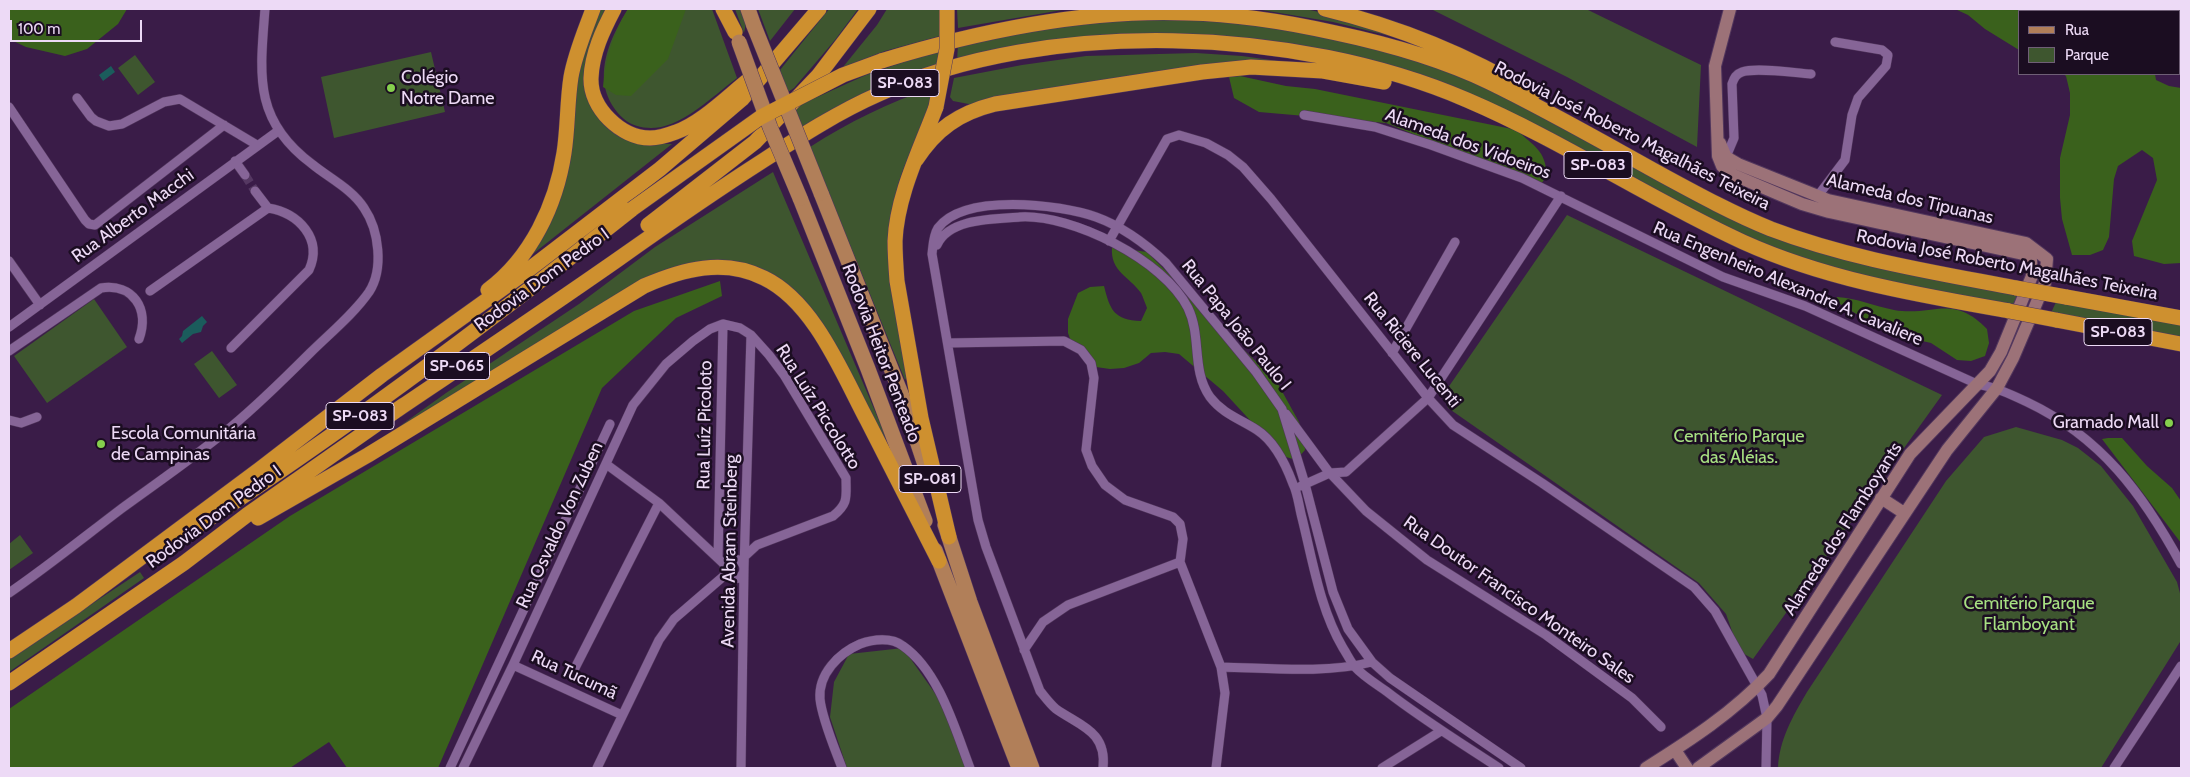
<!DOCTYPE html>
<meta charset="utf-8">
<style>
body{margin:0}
#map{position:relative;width:2190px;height:777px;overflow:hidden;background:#3a1c48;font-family:Cabin,sans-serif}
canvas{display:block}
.frame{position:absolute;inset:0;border:10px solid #eddaf6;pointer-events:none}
.legend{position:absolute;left:2018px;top:10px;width:162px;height:65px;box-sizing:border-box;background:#1b0d21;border:1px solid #6f5f76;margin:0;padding:6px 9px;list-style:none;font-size:15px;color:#eddaf6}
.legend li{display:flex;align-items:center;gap:10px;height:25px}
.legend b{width:25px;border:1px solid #6f5f76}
.scale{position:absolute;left:10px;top:20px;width:132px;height:22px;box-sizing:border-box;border:2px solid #eddaf6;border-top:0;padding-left:6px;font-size:15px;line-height:18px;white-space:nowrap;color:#eddaf6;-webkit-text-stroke:4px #1b0d21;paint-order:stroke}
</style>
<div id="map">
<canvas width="2190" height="777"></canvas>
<div class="frame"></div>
<ul class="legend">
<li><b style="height:6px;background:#b17f59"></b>Rua</li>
<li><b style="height:14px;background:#3e562f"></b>Parque</li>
</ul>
<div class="scale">100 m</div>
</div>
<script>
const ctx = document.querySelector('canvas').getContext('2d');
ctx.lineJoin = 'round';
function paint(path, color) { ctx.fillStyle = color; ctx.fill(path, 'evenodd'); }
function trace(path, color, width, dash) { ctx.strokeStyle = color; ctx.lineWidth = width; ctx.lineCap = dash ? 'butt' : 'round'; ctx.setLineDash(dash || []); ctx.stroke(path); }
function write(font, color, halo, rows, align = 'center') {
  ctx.font = font + ' Cabin,sans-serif'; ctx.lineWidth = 5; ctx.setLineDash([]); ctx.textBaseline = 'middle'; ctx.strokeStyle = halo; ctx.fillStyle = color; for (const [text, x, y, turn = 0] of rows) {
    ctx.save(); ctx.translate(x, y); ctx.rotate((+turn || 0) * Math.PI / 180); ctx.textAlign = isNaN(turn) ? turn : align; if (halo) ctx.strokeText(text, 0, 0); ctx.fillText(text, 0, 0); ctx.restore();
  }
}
const green = new Path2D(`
 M600,9H605L597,28L588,98L593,111L603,123L614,133L644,143L672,144L529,257L573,104L584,46Z
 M628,9H712L737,78C717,93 691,118 668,125C655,130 635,129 624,119C589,87 606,44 628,9Z
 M735,9H741L746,23L744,33Z
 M758,9H795L770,41Z
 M829,9H858L835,40L794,88L788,92L780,70Z
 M887,9H941L940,36L885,51L843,67L877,25Z
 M957,9H1068L958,28Z
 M1256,9H1305L1334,15L1402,39L1333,22Z
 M1431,9H1586L1701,65L1697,147L1567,77Z
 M1162,19L1241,23L1295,31L1355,43L1438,68L1491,90L1718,211L2017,296L2014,306L1844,272L1744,237L1469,96L1203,37L957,61L958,45L1030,30L1098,22Z
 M939,50L937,66L801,129L793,108L866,75Z
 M431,52L445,112L334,138L321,77Z
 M1196,53L1242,56L1300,64L974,105L953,101L950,97L954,78L1022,65L1086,56Z
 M135,55L155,82L138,95L118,68Z
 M933,88C926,124 906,155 897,189C881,251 895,315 908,375L905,380L810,147C849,122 889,102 933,88Z
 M773,172L898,465L788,289L700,263L386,436L446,393L579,304L655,247Z
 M1567,215L1942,395L1753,659L1739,651L1726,614L1699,583L1448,408L1443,395Z
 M94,299L127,347L47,403L14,356Z
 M2056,302L2181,325V338L2051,313Z
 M212,351L237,385L219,398L194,364Z
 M2016,427L2062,440L2078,448L2101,466L2133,506L2177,582L2181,597L2180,642L2101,768H1778C1779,740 1793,716 1807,692L1946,481L1984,437Z
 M20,535L33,553L9,570V544Z
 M140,572L144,578L9,672V659Z
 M903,648L939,699L966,768H847L830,717L834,682L849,654Z`);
const forest = new Path2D(`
 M9,9H127L118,24L87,49L65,56L26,47L9,39Z
 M628,9H686L668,59L631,96L616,95L603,87C605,59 613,33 628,9Z
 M1955,9H2030L2034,11H2019V50L1985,29L1968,15Z
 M2102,9H2146L2153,11H2097Z
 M2063,74H2155L2156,80L2169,86L2181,88V263L2164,264L2134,256L2132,241L2157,180L2153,158L2142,150L2118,166L2114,179L2109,237L2103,250L2090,255H2072L2062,219L2060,198V158L2070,115V93L2066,76Z
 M1240,76L1286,86L1315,89L1517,130C1534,147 1545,149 1547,175L1540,186L1386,123L1259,112L1234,98L1229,77Z
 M1112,247L1147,252L1278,384L1299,422L1304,436L1305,450L1296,460L1283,456L1223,391L1179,354L1165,352L1151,353L1139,363L1124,368L1110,369L1096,367L1073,347L1068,333V319L1078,293L1090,287L1104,286C1110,310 1114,320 1141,321L1147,308C1145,303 1143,297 1141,293C1129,276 1110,272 1112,247Z
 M720,281L722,296L676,318L602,388L438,768H347L329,742L290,768H9V709L290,516L634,311Z
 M1837,297C1857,298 1874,306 1894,310C1933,317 1952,293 1987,329L1989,343L1985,356L1971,361L1957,360L1931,343L1888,333L1835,301Z
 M2108,438H2122L2147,466L2172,488L2181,501V543L2102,439Z`);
const water = new Path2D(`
 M111,66L115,72L103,81L99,75Z
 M202,316L207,322L203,326L201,332L193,334L182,343L179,339L182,336L183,331Z`);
const streetTunnel = new Path2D(`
 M245,175L255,191`);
const street = new Path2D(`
 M77,98L91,117L96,121L109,126L122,124L164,102L180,99L257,145
 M9,107L85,220L89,224L95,225L224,125
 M1304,115L1375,127L1431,145L1522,178L1723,277L1805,306L1977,384C1995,387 2010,394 2027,402C2101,437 2143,494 2181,564
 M1726,157L1734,138L1732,84C1734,78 1736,74 1742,72C1756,67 1795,73 1811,74
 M235,161L245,175
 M1817,197L1845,160L1852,115L1858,98L1886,66L1888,55L1882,50L1835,42
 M1109,241L1167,139L1179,135L1206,143L1228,155L1243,167L1271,199L1428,398L1453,425L1542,483L1694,587L1715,611L1762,695L1767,718L1766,768
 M937,245C949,218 994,219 1020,217C1072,214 1164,260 1188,308C1202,337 1191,370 1210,397C1223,414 1240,419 1257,430C1274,441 1286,465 1293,484C1298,494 1299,507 1302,518C1313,562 1320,609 1343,648C1347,654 1350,661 1355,667C1363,676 1376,684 1386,691C1422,719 1461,743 1499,768
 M9,261L40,305
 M150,291L268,208
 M723,324L740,328L751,335L769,355L784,375L846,478C846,497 849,503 833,516L757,545L745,556
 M9,327L278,131
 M948,343L1064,341L1081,350L1091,363L1094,378L1086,450L1092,466L1105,485L1125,500L1173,517L1180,524L1183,539L1180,562L1221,667L1225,693L1216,768
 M231,348L309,270C323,239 299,213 268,208L255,191
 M9,351L101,288C133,283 150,309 139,339
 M1392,353L1455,242
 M1286,414L1328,471L1366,511L1427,560L1546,635L1632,698L1661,727
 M9,420L21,423L37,417
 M606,464L659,503L724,564
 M1301,486L1330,473L1346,472L1428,398L1561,196
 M718,558L723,324
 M724 569a10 10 0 1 1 20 0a10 10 0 1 1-20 0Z
 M9,593C47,567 84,537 121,509C158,482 196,456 231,427C259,404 284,379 310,353C329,334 353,315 369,292C384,269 379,230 364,208C352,189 329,178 312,164C253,120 260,75 265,9
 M1024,650L1043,622L1068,605L1180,562
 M513,665L622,715
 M1221,667C1269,668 1325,674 1372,662
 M575,668L659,503
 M450,768L610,424
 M463,768L513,665L633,405L666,364L693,341L710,329L723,324
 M597,768L659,640L674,619L725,575
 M741,768L744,568L751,335
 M842,768C835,749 822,719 820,699C818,674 839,653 860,644C873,639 892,637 903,646C939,671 955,729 970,768
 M1103,768C1107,731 1080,726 1056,709C1050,704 1045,697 1040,691L986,547L978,520L932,254C933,246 933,236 938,228C964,193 1059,204 1096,217C1121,226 1147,245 1166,263L1256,372L1282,409L1305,484L1333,592L1348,629L1372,662L1390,678L1521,768
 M1382,768L1441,731
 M2114,768L2181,666`);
const secondary = new Path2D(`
 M1881,498L1904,513
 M1675,750L1687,768
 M1646,768C1689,741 1734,712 1769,674L1910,454L1990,371L2001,352L2032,276L2031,260L2023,254L1829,212L1802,204L1731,174L1722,166L1718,156L1715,66L1730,9
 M1698,768L1767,718L1777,706L1947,450L1997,388L2013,358L2045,283L2047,259L2026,243L1828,200L1738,164L1726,157L1720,143`);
const primary = new Path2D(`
 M748,9L754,26
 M821,193L902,396L928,474
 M800,198L868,369L925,521
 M945,525L970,602L1032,768
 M935,550L1019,768`);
const highway = new Path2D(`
 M614,9C603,30 592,53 591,78C590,108 621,138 650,138C659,138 668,135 676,132C702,123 729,95 751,78
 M723,9L735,32
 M1325,9C1399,27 1468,55 1533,94
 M881,61C979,31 1084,9 1187,13C1237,14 1287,22 1336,33C1388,44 1441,59 1489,82C1549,111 1606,144 1664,176C1699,195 1734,214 1771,229C1850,259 1933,272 2016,288
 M936,107C920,150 897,195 895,241C895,254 896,268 897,281L921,418L949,537
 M916,160C936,129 959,113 995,104L1202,72L1251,67L1323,71L1384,82
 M648,225L755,142L818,76L869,9
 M488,290C531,258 556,205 564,153C568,128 567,102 571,77C575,54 585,31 593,9
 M2066,297L2181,318
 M2056,320L2181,344
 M397,410C471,360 544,311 617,260C665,226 714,192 764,160C801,136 838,112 879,94C1048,17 1298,27 1467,100C1563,141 1649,199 1743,242C1827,280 1919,295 2009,311
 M258,518L368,455L644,286C683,269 724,258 764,278C814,302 842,373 867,420C891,467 915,514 939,561
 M201,524C350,427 492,320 632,209
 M9,651L76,606L260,469L382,375L523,274L660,169L742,99L819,9
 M9,683L184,563L247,515L404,405`);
const primaryBridge = new Path2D(`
 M754,26L821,193
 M739,42L770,127L800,198`);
const highwayBridge = new Path2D(`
 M936,107L947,49V9
 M632,209L761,117L843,75L881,61
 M2016,288L2066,297
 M2009,311L2056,320`);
const markers = [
 [391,88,5,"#85cf4d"],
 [2169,423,5,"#85cf4d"],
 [101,444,5,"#85cf4d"]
];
const shields = [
 [905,83,68],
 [1598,165,68],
 [2118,332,68],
 [457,366,65],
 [360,416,68],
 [930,479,62]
];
const shieldNames = [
 ["SP-083",905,83],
 ["SP-083",1598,165],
 ["SP-083",2118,332],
 ["SP-065",457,366],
 ["SP-083",360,416],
 ["SP-081",930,479]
];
const poiNames = [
 ["Colégio",401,78],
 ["Notre Dame",401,99],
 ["Gramado Mall",2159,423,"right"],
 ["Escola Comunitária",111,434],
 ["de Campinas",111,455]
];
const streetNames = [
 ["Rodovia José Roberto Magalhães Teixeira",1632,136,27],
 ["Alameda dos Vidoeiros",1468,144,20],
 ["Alameda dos Tipuanas",1910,199,13],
 ["Rua Alberto Macchi",133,216,-36],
 ["Rodovia José Roberto Magalhães Teixeira",2007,265,11],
 ["Rodovia Dom Pedro I",542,280,-36],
 ["Rua Engenheiro Alexandre A. Cavaliere",1788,284,23],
 ["Rua Papa João Paulo I",1236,325,51],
 ["Rua Riciere Lucenti",1412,350,51],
 ["Rodovia Heitor Penteado",881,353,69],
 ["Rua Luíz Piccolotto",818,407,58],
 ["Rua Luíz Picoloto",705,425,-89],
 ["Rodovia Dom Pedro I",214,517,-36],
 ["Rua Osvaldo Von Zuben",560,525,-65],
 ["Alameda dos Flamboyants",1843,529,-57],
 ["Avenida Abram Steinberg",730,551,-89],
 ["Rua Doutor Francisco Monteiro Sales",1519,600,35],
 ["Rua Tucumã",574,675,25]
];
const parkNames = [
 ["Cemitério Parque",1739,437],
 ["das Aléias.",1739,458],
 ["Cemitério Parque",2029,604],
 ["Flamboyant",2029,625]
];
paint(green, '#3e562f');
paint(forest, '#3a611c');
paint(water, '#1b5c5c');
trace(streetTunnel, '#553862', 9, [9, 4.5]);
trace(street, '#52375d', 10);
trace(secondary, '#52375d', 14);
trace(primary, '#52375d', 16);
trace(highway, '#52375d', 16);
trace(street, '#866597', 9);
trace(secondary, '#9c7278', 12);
trace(primary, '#b17f59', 15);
trace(highway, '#ce902f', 15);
trace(primaryBridge, '#52375d', 16, []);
trace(highwayBridge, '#52375d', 16, []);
trace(primaryBridge, '#b17f59', 15);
trace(highwayBridge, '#ce902f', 15);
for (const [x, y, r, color] of markers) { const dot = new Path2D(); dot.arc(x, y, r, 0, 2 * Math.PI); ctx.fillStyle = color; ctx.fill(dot); trace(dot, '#1b0d21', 2); }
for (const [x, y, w] of shields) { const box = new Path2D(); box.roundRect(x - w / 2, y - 13.5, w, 27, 4); ctx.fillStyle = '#1b0d21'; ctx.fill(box); trace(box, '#eddaf6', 1); }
write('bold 16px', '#eddaf6', null, shieldNames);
write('18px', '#eddaf6', '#1b0d21', poiNames, 'left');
write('18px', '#eddaf6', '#1b0d21', streetNames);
write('18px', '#a7e082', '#1b0d21', parkNames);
</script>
